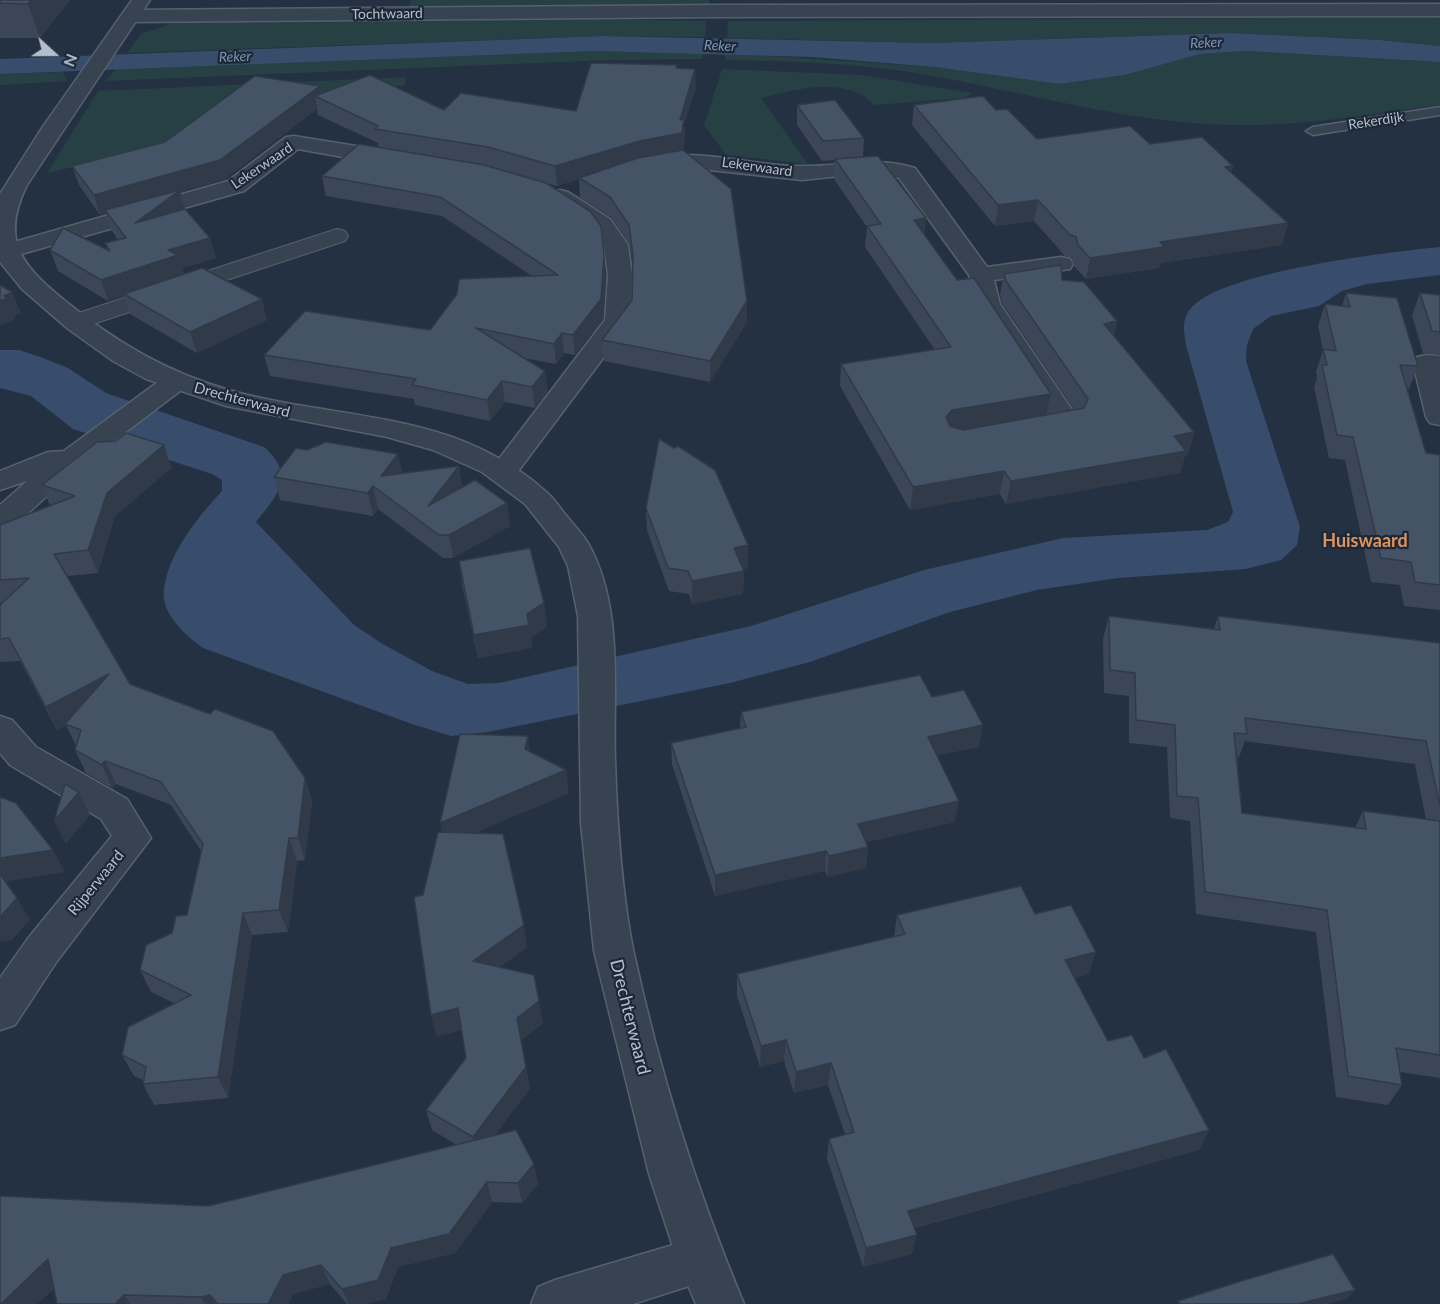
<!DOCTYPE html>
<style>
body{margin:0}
#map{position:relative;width:1440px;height:1304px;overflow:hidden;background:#243143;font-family:Lato,sans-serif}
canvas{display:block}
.north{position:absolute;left:24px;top:24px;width:60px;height:60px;-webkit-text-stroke:4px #1d2837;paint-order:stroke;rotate:111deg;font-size:16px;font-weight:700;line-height:24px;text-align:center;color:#b5becc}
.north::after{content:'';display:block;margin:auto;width:21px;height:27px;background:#b5becc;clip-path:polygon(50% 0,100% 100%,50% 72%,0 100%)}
</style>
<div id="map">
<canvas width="1440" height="1304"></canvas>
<div class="north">N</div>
</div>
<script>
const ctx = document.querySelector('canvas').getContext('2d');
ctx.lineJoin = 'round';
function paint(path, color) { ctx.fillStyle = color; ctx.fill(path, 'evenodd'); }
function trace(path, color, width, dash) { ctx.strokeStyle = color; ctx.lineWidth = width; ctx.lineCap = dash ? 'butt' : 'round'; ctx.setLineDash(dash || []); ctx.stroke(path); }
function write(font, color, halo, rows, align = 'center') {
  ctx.font = font + ' Lato,sans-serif'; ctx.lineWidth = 4.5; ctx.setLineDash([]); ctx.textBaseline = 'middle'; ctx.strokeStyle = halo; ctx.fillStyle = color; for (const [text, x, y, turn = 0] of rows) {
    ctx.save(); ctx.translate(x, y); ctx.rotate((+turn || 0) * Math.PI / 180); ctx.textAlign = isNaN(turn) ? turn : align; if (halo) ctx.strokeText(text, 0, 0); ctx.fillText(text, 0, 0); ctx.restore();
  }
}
const green = new Path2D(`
 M411,0H709V5L409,7Z
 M1440,17V46L1380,40L1231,33L932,43L727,38L728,21Z
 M586,19L707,21L705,37L602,36L127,53L141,34L174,23Z
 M595,51L703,52V59L608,60L105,81L116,69Z
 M1245,51L1440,62V105C1359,116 1289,129 1206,124C1107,118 1013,89 916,73C853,63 789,61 726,60L724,53L935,67L1059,84L1125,75L1200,54Z
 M722,69L861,75L972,93L964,98L875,105C844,75 798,89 761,98L808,164L726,155L704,125Z
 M63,72L67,81L0,85V74Z
 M405,77V85L381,88L331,107L235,90L157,148L47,173L98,91Z`);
const water = new Path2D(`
 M1231,33L1380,40L1440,46V62L1245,51L1200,54L1125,75L1059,84L935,67L812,57L595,51L0,74V59L602,36L932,43Z
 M1440,247V275L1367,284L1342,291L1319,306L1271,316L1253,329L1247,345L1246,361L1300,527L1297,545L1281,560L1246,569L1118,578L1037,590L950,612L810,662L730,683L488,732L451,736L412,724L203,648C186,636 160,613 164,589C169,552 198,517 222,491V480L212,474L73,429L31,396L0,388V350H19L43,358L68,368L106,393L264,447C296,475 278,495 256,522L354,625L381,643L432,671L468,684L499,683L751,626L924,570L1063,538L1207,530L1228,522L1233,512L1186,345C1184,330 1181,319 1192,307C1226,271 1389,252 1440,247Z`);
const service = new Path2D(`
 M1440,107V115L1313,135L1306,131L1313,127Z`);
const pedestrian = new Path2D(`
 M337,229L345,231L348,236L345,241L84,327L75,329L66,327L63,322L66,317Z`);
const minor = new Path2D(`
 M1440,4V16L716,17L131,22L122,16L131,10L716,5Z
 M294,136L393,152L401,154L404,159L401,164L393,166L298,149L244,191L0,260V246L228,181L286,137Z
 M690,155C727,156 763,166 800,166C842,167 872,155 915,168L987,267L1061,257L1070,259L1073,264L1070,269L994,280L1000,304L1081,423L1077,429L1036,436L1026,434L1022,428L1026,422L1049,417L974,304L969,275L899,178L868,173L802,180L690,168L651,175L643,173L640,168L643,163Z
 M560,190L568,192L610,219L628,245L632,275L631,321L513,478L503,481L493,478L489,472L605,320L608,275L604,245L593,229L552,202L549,197L552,192Z
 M1426,355L1440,356V425L1430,423L1426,417L1413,363L1417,357Z
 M175,374L184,376L188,382L184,388L73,472L11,529L0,532V505L27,481L0,490V471L48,452L64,451L166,376Z
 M0,716L12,720L36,747L127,799L151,838L57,961L15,1025L0,1030V978L29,937L112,836L101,819L10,765L0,753Z
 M700,1237L717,1243L723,1260L717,1277L633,1304H531L538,1287L555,1280Z`);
const tertiary = new Path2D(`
 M132,0H150L27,185C0,239 21,265 64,300C114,341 166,372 229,390C302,411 380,412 452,437C485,449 518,467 544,490C552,496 558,505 564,513C572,523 581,532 588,543C624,607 613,689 615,759C617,822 621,887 633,949C659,1070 696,1189 744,1304H696L678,1262L649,1174L594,951L581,823L578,616L568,566L559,547L525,504L482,472L433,450L387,437L226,406L146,379L113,361L67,328L22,289L0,262V194L42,128Z`);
const wall = new Path2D(`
 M0,0H70L40,38H0Z
 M677,65V68L696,87L684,124L685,138L683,150L747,322L710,382L604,361L602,340L632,300L633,266L630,245L611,217L580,198L579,179L557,186L490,167L606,275L603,319L575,355L564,353L556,364L524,358L548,392L535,408L505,402L490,421L415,405L414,399L270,376L264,355L430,330L532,276L442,216L326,196L322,176L378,147V143L318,115L317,109L225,179L180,192L185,210L210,238L216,258L182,268L184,274L267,320L197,353L130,314L124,296L108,301L58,271L50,250L107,249L105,243L118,240L112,231L106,213L100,215L79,185L72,166L165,142L320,86L321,93L444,110L576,111Z
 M797,105L864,138L863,157L926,218L924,234L957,280L1051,394L1047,414L1074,409L1002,303L1000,295L1004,274L1062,280L1117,321L1114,336L1194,432L1188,455L1185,456L1180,473L1006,504L1000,494L910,510L840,386L841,364L935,350L865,247L867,227L834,179L835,160L822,161L797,125Z
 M914,105L996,110L1037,139L1233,166L1231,172L1288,223L1282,245L1161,263L1159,268L1086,279L1074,266L1072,258L1065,256L1034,221L995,226L912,125Z
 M1346,293L1418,366L1409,389L1407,388L1426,453L1440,455V610L1404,606L1400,585L1371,582L1345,460L1329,458L1314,387L1317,379L1316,372L1323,350L1318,326L1325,304L1342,306Z
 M1420,293L1440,295V355L1423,353L1412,315Z
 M164,445L171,468L115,516L98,573L67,576L130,684L305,778L312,801L305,860L297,861L288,932L252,935L228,1098L154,1105L143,1084V1080L134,1076L122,1055L174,1003L151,992L140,970L187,915L201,851L171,805L116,784L112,788L86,773L75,750L76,746L66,725L57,730L20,661L0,662V605L2,603H0V525L50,506L42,485Z
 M459,466L462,487L507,503L510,526L453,558H443L378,509L373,516L280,500L274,477L402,474Z
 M646,508L748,545V568L743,569L744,571L743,594L692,604L689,594L669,591L647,530Z
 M459,561L544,603L547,627L531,637L532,648L478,658L462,584Z
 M1109,616L1214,629L1218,616L1440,643V1078L1400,1072L1402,1085L1388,1105L1336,1097L1316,932L1196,914L1190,821L1170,818L1167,747L1129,743V696L1104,693L1103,639ZM1245,741L1415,764L1426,820L1363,811L1355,828L1242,813L1237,757H1239Z
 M932,697L979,747L937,755L955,822L866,842L868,847L866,868L827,877L825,871L715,896L672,764L671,743L740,728L741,712Z
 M530,752L569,793L474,833L527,947L500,967L543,1023L521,1040L530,1088L494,1136L538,1184L522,1203L492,1202L455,1253L398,1267L386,1299L365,1304H347L330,1284L293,1294L288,1304H57L54,1288L37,1304H0L208,1206L457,1145L432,1130L426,1110L466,1058L461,1030L437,1036L431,1015L423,895L442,832Z
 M1035,914L1089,974L1074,978L1108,1041L1144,1058L1209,1130L1199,1150L914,1228L912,1254L863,1267L827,1159L829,1139L845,1134L828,1085L794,1093L784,1061L760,1067L737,996V974L894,937L897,915Z`);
const shadedWall = new Path2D(`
 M31,0H70L40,38L28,4Z
 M695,69L696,87L684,124L685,138L682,152L641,160L557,186L555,166L680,120Z
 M320,86L322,100L315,96L317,109L225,179L180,192L185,210L135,223L105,210L106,213L100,215L94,195Z
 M1233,166L1227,186L1225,167Z
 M1038,200L1034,221L995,226L998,205Z
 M926,218L924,239L914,220Z
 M1288,223L1282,245L1161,263L1159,268L1086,279L1090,258L1160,242Z
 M210,238L216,258L182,268L184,276L124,294V296L108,301L101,280L168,250Z
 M604,255L606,275L603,319L575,355L573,335Z
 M12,292L21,313L14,316L15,319L0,326V301L4,296Z
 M262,299L267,320L197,353L190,332Z
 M747,301V322L710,382V361Z
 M1117,321L1112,343L1104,324Z
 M562,333L564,353L556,364L554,344Z
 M545,371L548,392L535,408L532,387Z
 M502,381L505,402L490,421L487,400Z
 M1051,394L1046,416L949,433L946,417L952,410Z
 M1194,432L1188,455L1185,456L1180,473L1006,504L1011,481L1174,436Z
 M164,445L171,468L115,516L98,573L88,550L107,493Z
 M398,454L403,476H381Z
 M459,466L462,489L428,506Z
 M1004,471L1000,494L910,510L913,487Z
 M373,486L378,509L373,516L368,493Z
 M507,503L510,526L453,558L449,535Z
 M748,545V568L733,571L734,548Z
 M744,571L743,594L692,604V581Z
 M544,603L547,627L531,637L532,648L478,658L474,635L527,614Z
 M109,674L65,724L66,725L57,730L46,707Z
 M983,725L979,747L925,758L928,737Z
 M528,736L531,759L525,749Z
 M105,761L116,784L112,788L102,765Z
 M566,770L569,793L445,845L440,823Z
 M305,778L312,801L305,860L298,838Z
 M79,792L90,815L66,844L54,821Z
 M959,801L955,822L856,844L858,824Z
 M289,838L297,861L288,932L279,910Z
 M868,847L866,868L827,877L829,856Z
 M53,850L65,872L3,882L0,876V858Z
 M826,851L825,871L715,896V875Z
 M17,898L30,920L12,940L0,942V917Z
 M243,913L252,935L228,1098L218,1077Z
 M524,925L527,947L478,983L473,961Z
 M1096,952L1089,974L1058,982L1065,960Z
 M539,1001L543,1023L521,1040L517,1018Z
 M458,1008L463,1030L437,1036L431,1015Z
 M786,1040L784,1061L760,1067L761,1046Z
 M831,1063L828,1085L794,1093L796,1072Z
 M526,1067L530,1088L478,1157L473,1137Z
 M1209,1130L1199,1150L904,1230L908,1211Z
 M534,1164L538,1184L522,1203L518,1183Z
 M487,1182L492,1202L455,1253L398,1267L386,1299L365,1304H349L342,1289L391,1248Z
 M917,1235L912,1254L863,1267L866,1248Z
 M48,1259L63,1278L37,1304H1Z
 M321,1265L330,1284L293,1294L288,1304H268L283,1275Z
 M1355,1290L1347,1299L1327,1304H1299L1313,1300Z
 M124,1295L131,1304H115Z
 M210,1295L216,1304H205L201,1297Z`);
const building = new Path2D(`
 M0,0H31L28,4L0,3Z
 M591,63L677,65L676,68L695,69L680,120L684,119L682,133L640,141L555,166L488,147L375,129L378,126L315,96L370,75L444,110L461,93L576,111Z
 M255,76L320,86L220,160L94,195L72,166L165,142Z
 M983,96L996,110L1007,109L1037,139L1130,126L1150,144L1202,137L1233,166L1225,167L1288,223L1160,242L1164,247L1090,258L1078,245L1076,237L1069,234L1038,200L998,205L914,105Z
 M835,100L864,138L823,141L797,105Z
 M359,144L484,165L546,183L590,211L601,226L604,255L601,299L573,335L562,333L554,344L476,328L545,371L532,387L502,381L487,400L412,385L416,379L264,355L305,311L430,330L457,294L459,279L558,275L440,197L322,176Z
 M683,150L731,189L747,301L710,361L602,340L632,300L633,255L629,225L610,197L579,178L638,158Z
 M878,156L926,218L914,220L957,280L974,278L1051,394L952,410L946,417L950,426L963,430L1084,408L1088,399L1006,281L1004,274L1061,265L1062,280L1084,282L1117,321L1104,324L1194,432L1174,436L1186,451L1011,481L1004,471L913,487L841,364L951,347L867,226L881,224L835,159Z
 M180,190L135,223L185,209L210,238L168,250L178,255L101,280L50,250L63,228L110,251L105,243L126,238L105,210Z
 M202,268L262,299L190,332L124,294Z
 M0,285L12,292L4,296L7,298L0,301Z
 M1346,293L1397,298L1418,366L1400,365L1426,453L1440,455V585L1415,582L1411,562L1381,558L1353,437L1337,435L1322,365H1327L1323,349L1336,351L1325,304L1350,307Z
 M1420,293L1440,295V332L1432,331Z
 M126,433L164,445L107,493L88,550L54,554L130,684L210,714L215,709L273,731L305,778L298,838H289L279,910L243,913L218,1077L143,1084L146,1067L122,1055L128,1027L191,995L140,970L146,945L172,933L176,916L187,915L203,844L161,782L105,761L102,765L75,750L81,730L65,724L109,674L46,707L9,638L0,639V605L29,578L0,580V525L75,496L42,485L97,442L116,441Z
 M659,439L674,448L678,446L715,470L748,545L734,548L744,571L692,581L688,571L668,568L646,508Z
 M326,442L398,454L381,476L459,466L428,506L475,480L507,503L449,535H439L373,486L368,493L274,477L296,448L307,450Z
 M530,548L544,603L527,614L529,625L474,635L459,561Z
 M1109,616L1220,630L1218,616L1440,643V806L1426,741L1245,718L1247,734L1234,733L1242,813L1366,829L1363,811L1440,821V1055L1396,1048L1402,1085L1348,1076L1327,910L1205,892L1198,798L1177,796L1175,725L1136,720L1135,673L1110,670Z
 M920,675L932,697L964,690L983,725L928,737L959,801L858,824L868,847L829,856L826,851L715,875L671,743L746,727L741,712Z
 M460,734L528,736L525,749L566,770L440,823Z
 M65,784L79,792L54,821Z
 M0,797L16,803L53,850L0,858Z
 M438,832L503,834L524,925L473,961L534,975L539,1001L517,1018L526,1067L473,1137L426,1110L466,1058L458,1008L431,1015L414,897L423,895Z
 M0,874L17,898L0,917Z
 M1021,886L1035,914L1071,905L1096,952L1065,960L1108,1041L1132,1035L1144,1058L1166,1049L1209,1130L908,1211L917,1235L866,1248L829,1139L854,1132L831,1063L796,1072L786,1040L761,1046L737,974L905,934L897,915Z
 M516,1130L534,1164L518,1183L487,1182L449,1234L391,1248L378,1280L342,1289L321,1265L283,1275L268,1304H218L210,1295L201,1297L124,1295L115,1304H57L48,1259L1,1304H0V1196L208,1206Z
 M1333,1254L1355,1290L1313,1300L1299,1304H1180L1178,1301L1241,1281Z`);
const farStreetnames = [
 ["Tochtwaard",387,14,-1],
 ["Rekerdijk",1376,121,-9],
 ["Lekerwaard",262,166,-34],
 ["Lekerwaard",757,167,8]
];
const farWaternames = [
 ["Reker",1206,43,-3],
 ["Reker",720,46,3],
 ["Reker",235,57,-2]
];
const streetNames = [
 ["Drechterwaard",242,400,15],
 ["Rijperwaard",96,883,-51]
];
const quarterNames = [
 ["Huiswaard",1365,541]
];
const nearStreetnames = [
 ["Drechterwaard",630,1017,76]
];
paint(green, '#264044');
paint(water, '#374d6b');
trace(service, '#56616f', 3);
trace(pedestrian, '#56616f', 2);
trace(minor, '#56616f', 3);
trace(tertiary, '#56616f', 3);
paint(service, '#384352');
paint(pedestrian, '#384352');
paint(minor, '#384352');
paint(tertiary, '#384352');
paint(wall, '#3b4759');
paint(shadedWall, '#303a48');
paint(building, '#455367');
trace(building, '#303a48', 1.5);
write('14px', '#b5becc', '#1d2837', farStreetnames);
write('italic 14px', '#7b95b6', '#1d2837', farWaternames);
write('15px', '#b5becc', '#1d2837', streetNames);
write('bold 18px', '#dd955f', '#1d2837', quarterNames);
write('18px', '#b5becc', '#1d2837', nearStreetnames);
</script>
